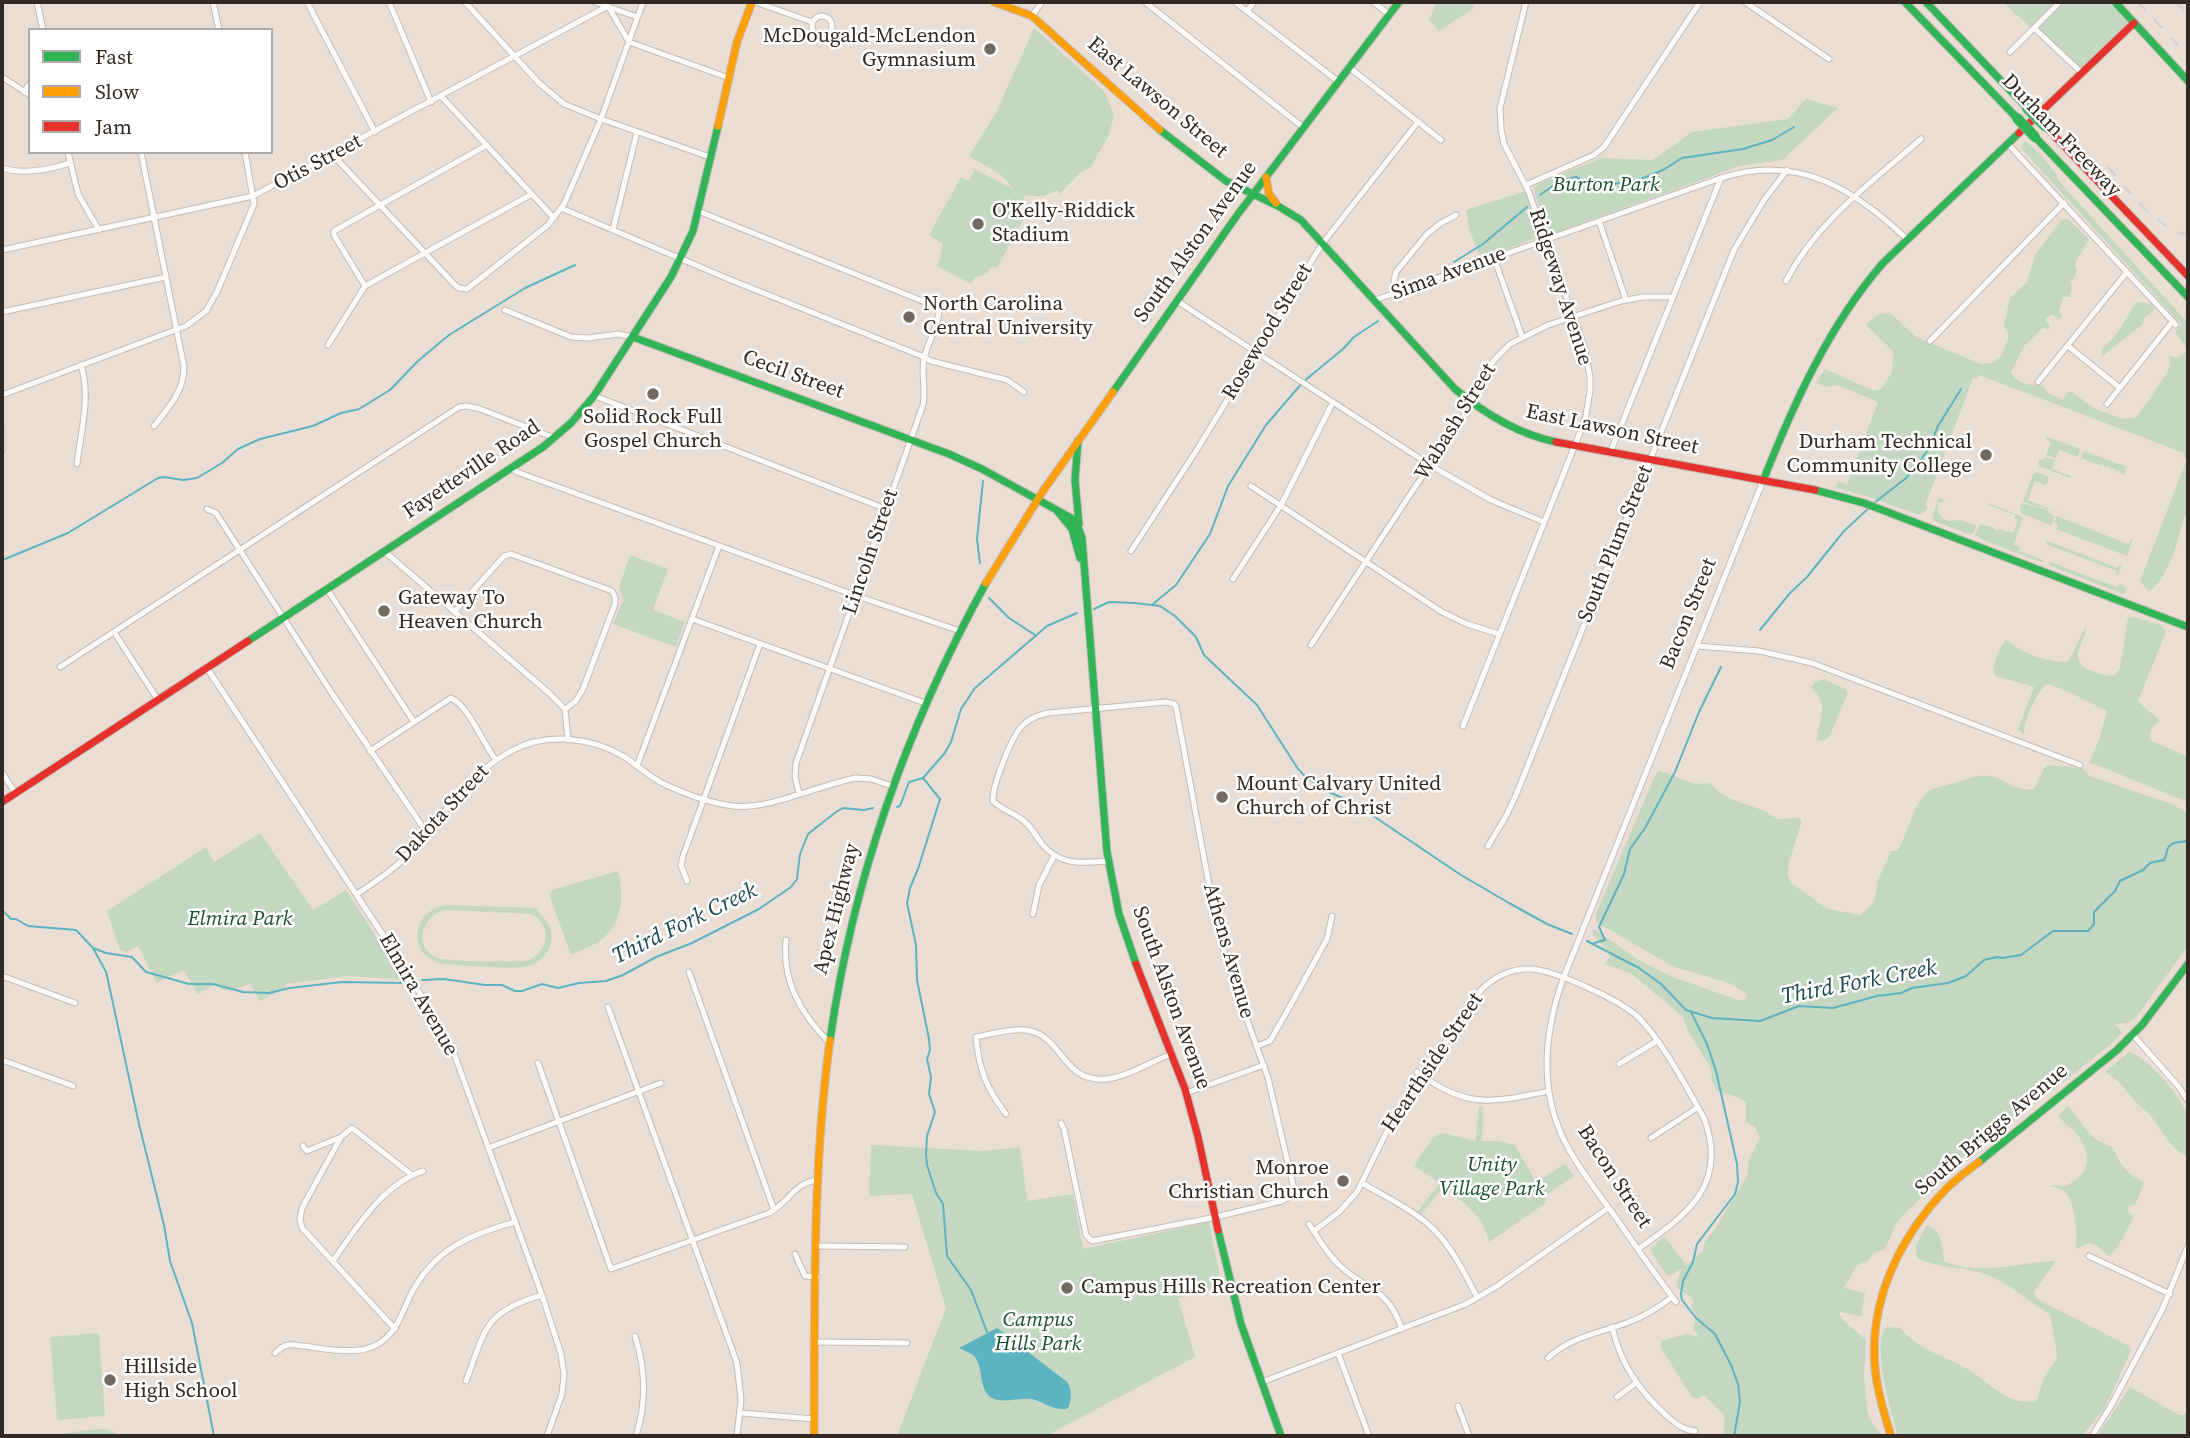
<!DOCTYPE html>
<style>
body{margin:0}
#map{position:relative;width:2190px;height:1438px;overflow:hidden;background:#eaded4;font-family:"Source Serif 4",serif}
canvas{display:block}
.frame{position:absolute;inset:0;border:4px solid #322a22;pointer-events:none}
.legend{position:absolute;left:28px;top:28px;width:245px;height:126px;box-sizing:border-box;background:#fff;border:2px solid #adaaa7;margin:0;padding:9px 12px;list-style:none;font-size:21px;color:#322a22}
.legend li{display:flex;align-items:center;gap:14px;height:35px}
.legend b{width:35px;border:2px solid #adaaa7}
</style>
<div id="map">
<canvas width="2190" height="1438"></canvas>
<div class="frame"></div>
<ul class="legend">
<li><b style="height:9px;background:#30b455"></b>Fast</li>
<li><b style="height:9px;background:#ff9f0a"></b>Slow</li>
<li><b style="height:9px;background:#e5322d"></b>Jam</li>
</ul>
</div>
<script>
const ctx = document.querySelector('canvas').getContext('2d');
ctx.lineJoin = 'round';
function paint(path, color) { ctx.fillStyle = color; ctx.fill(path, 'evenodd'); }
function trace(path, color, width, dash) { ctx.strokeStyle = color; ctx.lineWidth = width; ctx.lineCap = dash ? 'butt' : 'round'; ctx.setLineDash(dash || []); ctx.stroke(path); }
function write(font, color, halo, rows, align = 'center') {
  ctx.font = font + ' "Source Serif 4",serif'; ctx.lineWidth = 5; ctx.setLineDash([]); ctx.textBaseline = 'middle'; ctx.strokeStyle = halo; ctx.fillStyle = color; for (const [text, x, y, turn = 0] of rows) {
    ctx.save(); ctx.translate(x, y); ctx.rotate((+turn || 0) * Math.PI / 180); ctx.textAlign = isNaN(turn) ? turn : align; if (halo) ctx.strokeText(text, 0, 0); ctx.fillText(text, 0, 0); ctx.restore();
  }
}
const green = new Path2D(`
 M1437,2H1472L1474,8L1439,31L1429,20Z
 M2003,2H2057L2031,28Z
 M2062,2H2113L2132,23L2082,70L2036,28Z
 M1034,28L1104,91L1114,115L1109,135L1091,167L1080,173L1060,194L1057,190C1046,197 1037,197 1025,195L1019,208L1027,213L997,268L992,266L987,273L975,278L971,284L937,266L940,259L943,244L929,235L961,177L969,181L975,169L1013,189L1000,174L969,156L996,113Z
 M1806,99L1838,108L1782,160L1738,166L1715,175L1555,233L1548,231L1534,192V187L1538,184L1601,158L1653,160L1692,132L1788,119Z
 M2026,141L2041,155L2057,175V179L2188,323V507C2177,536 2174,572 2149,592L2140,581L2187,459L2183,457L2184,453L1979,375L1977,379L1973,378L1926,503L1927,509L1919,515L1875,499L1835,487L1839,481L1847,485L1878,402L1838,385L1828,387L1816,383L1825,369L1874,391L1881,389L1892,372L1894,352L1866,325L1879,314L1890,313L1916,337L1981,364L1991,363L2001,357L2009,336L2004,325L2010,298L2027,282L2035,255L2061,220L2068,219L2089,239L2075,264L2077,269L2075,277L2070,282L2072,287L2070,297H2063L2059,312L2062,315L2060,319L2051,314L2045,320L2050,325L2048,329L2043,328L2024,346L2011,373C2023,388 2027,383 2043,386L2047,392L2063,400L2068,392H2072L2095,409L2124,419L2137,417L2167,373L2170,365L2169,356L2178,358L2186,352V347L2175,332L2182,325L2022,149L2023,143Z
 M1526,191L1540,231L1539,237L1481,259L1469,229L1466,210Z
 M2137,302L2149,303L2155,309L2144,318L2143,324L2101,357L2102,348C2117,340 2125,317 2137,302Z
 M2047,437L2080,449L2078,457L2059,450L2056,458L2046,455L2051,442L2046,439Z
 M2084,451L2127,467L2124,475L2120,473L2119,470L2116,471L2113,468L2110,469L2109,466L2105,467L2103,464L2102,466L2081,458Z
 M2045,457L2055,460L2052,469L2071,476L2070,478L2039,466L2038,459L2044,460Z
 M2037,472L2049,477L2046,485L2035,481L2028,500L2057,512L2023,502L2033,474Z
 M1939,498L1945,501L1938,503C1937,512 1939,517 1948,521L1961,520L1976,526L1973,534L1966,533L1934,521L1933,513Z
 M1989,503L2023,517L2014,545L2020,547L2019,551L2043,560V563L1983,540L1975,535L1980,524L1993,527V529L1998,531L1999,529L2013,533L2018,520L2014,518L2015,515L1989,505Z
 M2022,503L2048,510V513L2055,516L2051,525L2022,514L2020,509Z
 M2057,516L2128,544L2131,539H2133L2127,556L2056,529L2058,526L2055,521Z
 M2047,541L2118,568L2120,564L2121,567L2118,575L2116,576L2117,571L2046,544Z
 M630,555L668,569L653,610L685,622L676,647L613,624L623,601L619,587Z
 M2050,562L2117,587L2120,584L2127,588L2125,593L2123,594L2056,568L2049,564Z
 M2134,617L2161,625L2166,632L2138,701L2160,721C2152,725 2149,731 2150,740L2188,757V802L2089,762L2099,740L2107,711L2065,690L2048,684C2037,689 2023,722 2024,734L2018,730L2020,724L2034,687L1996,676L1993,670L1996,657L2004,641L2007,640C2020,654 2049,662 2068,662L2086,626C2086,645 2064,659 2092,671C2100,674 2106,677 2115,675L2120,668L2128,618Z
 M1824,679L1847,690V695L1829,738L1823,741L1817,740C1818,720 1831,705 1811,688L1815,682Z
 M2047,765L2082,768L2090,776L2172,804L2188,813V946L2136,1017L2127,1023L2115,1024L2122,1032L2113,1042L2051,1092L2036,1096L2018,1114L1970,1151L1904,1214L1896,1224L1885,1249L1874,1253L1868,1261L1857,1265L1844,1288L1865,1293L1861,1316L1840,1312L1839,1313L1842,1319L1866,1340L1864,1374L1867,1410L1869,1418L1882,1436H1723L1725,1416L1704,1395L1698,1399L1692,1397L1661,1348V1341L1686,1334L1699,1337L1693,1328L1696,1315L1691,1307L1694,1302L1691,1297L1678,1289L1677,1283L1681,1269L1669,1276L1666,1274L1650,1250L1662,1238H1666L1686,1265L1703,1251L1705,1241L1715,1229L1747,1176L1749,1159L1760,1137L1755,1127L1746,1122V1103L1737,1097L1717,1091L1712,1081L1711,1068L1687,1029L1683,1017L1632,974L1605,964L1609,958L1610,952L1593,935V930H1596L1637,959L1670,976L1738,1000H1746L1747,994L1729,983L1674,967L1596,922V914L1650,787L1657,772L1661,771L1695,784L1709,783L1719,792L1731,799L1765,811L1778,819L1799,818L1802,821L1789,862L1788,875L1792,884L1828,909L1861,915L1874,902L1878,880L1891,851H1897C1909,833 1912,802 1931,790C1938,786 1949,785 1957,782C1967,779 1978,775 1989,776C2006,778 2012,792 2034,789L2044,768Z
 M260,833L313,910L346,890L404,980L348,976L286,984L287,987L260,1001L250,983L237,989L221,990L217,984L197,994L184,970L157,983L138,946L127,952L120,950L107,911L206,847L214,862Z
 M618,871C625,897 622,927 597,943C589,947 579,951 571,955L549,894L552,890Z
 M449,905L537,908C540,916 549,921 551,931C554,945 546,960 531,965C516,971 463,965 444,964C406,957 410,908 449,905ZM445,910L531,914C554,926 549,953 526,961C512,962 450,962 438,958C412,948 422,915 445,910Z
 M2129,1052C2146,1055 2184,1099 2188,1117C2190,1128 2188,1144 2188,1156C2171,1151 2164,1133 2154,1120C2148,1112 2140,1107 2134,1100C2124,1088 2119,1080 2105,1072Z
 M1479,1106H1483L1482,1141H1499L1515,1145L1536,1182L1565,1164L1574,1176L1545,1196L1546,1203L1489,1242C1484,1217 1464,1202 1444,1187L1421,1214L1417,1212L1440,1183L1414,1166L1433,1137L1442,1133L1476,1141Z
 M2068,1106L2090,1134L2098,1141L2112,1147L2122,1165L2130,1174L2144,1183L2135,1205L2129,1206L2128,1211L2134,1217L2117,1248L2109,1256L2096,1245L2089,1243L2076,1249C2078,1236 2075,1200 2065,1192C2060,1188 2054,1186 2048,1185L2066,1186C2071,1183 2076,1180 2080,1176C2093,1163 2086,1143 2074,1131C2068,1125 2062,1122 2058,1115Z
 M871,1145L984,1151L1020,1147L1027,1201L1073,1194L1083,1249L1209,1222L1222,1286L1178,1298L1195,1357L1046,1436H897L946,1308L912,1194L869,1196Z
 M1927,1225C1943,1232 1942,1246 1944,1261C1981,1277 2018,1262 2056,1261L2033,1293L2037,1299L2129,1346L2131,1351L2105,1408L2082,1436H1898C1892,1413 1871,1347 1886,1327L1900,1328C1921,1352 1943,1354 1969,1370C1984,1379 1998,1394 2015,1400C2022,1402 2030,1402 2037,1400L2044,1377L2056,1360L2057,1354L2050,1315C2029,1301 2009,1283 1985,1274C1963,1266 1939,1269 1917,1258L1916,1245Z
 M99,1333L105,1416L57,1420L50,1337Z
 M2130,1387L2179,1415H2184L2188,1411V1431L2184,1436H2097Z
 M106,1429L122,1436H49L87,1430Z`);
const water = new Path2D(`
 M997,1328L1067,1382C1072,1391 1072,1399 1068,1408C1057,1413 1043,1401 1032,1399C1019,1397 999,1405 989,1396C978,1385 984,1365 973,1355C969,1352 963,1350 959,1348Z`);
const stream = new Path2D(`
 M1540,195L1560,181L1576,177L1594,185H1608L1641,179L1663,170L1682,158L1743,149L1772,140L1794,127
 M1454,262L1483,244L1527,207
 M1874,503L1905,479L1918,464L1929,448L1938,426L1961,389
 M5,559L68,533L158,478L164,477L183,480L197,478L222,463L238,449L260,439L313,426L341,413L359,409L390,390L418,361L449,335L525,288L575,265
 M980,563L977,539L983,481
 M989,598L1009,618L1035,635
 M1153,604L1176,585L1210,534L1228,486L1266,425L1303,382L1343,349L1354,337L1378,321
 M1094,609L1109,602L1135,603L1160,606L1175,616L1196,637L1204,655L1257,705L1298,769L1307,778L1329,792L1354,803L1461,875L1509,903L1547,924L1572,934
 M1760,630L1790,593L1807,577L1844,531L1870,507
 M923,778L940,799L918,869L910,888L907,903L916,945L917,980L929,1039L930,1050L927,1059L931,1077L929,1094L935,1112L927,1136L926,1154L927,1165L936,1193L943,1204L947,1256L971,1290L987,1332
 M897,807L900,806L909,782L923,778L944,754L951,742L961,709L975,688L1047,626L1077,613
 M2,910L11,919H16L28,926L76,930L93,948L106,953L132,957L146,972L189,984H213L243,992L269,993L290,988L342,982L405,983
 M1587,941L1639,968L1661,984L1686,1010L1712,1018L1760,1021L1799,1006L1833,1008L1877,996L1901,993L1912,988L1948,983L1966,976L1984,960L1997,957L2002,958L2021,955L2053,931H2088L2094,924V912L2115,891L2120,881L2143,870L2150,863L2164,860C2166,857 2166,854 2167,851C2169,841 2181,842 2188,841
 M1594,943L1605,940L1599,927L1624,874L1630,849L1645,828L1675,772L1699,712L1721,667
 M93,948L106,972L109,985L139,1124L164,1225L170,1261L192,1323L214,1436
 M422,980L444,979L485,985H502L515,991H522L542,984L558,988L579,983L606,981L623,975L656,957L692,943L759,909L791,887L797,879L800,854L808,834L836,812L843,808L864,810L873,808
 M1691,1012L1707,1044L1716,1071L1737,1164L1738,1182L1735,1194L1697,1244L1693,1262L1683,1281L1681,1294L1682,1300L1696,1318L1715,1334L1731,1365L1738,1384L1740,1402L1734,1436`);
const street = new Path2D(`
 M37,2L43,30
 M213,2L219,30
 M307,2L375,132
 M389,2L431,102
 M465,2L539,83L564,104L601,119L710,157
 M595,2L637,17
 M755,2L812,22
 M1145,2L1304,128
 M1235,2L1339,82
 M1373,2L1390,15
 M1745,2L1829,59
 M608,6L629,42L729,78
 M1247,11L1254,2
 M812 26a10 10 0 1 1 20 0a10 10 0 1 1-20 0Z
 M1032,16L1042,2
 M2034,28L2082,73
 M2010,52L2060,2
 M1350,68L1441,140
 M2,77L30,95
 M24,92L30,83
 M441,96L554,218
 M2008,144L2176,325
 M68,152L78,194L99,230
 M141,152L184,367C184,391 169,407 154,426
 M333,155L455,285L459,288L467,289L548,225L564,204L601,119L643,2
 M2,168C24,175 48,170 70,163
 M1526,185L1594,155L1604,147L1700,2
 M561,208L731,280L924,357L931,361L1007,380L1024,392
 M698,211L935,306L939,310C939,327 927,342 924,359C921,374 926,389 923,405L796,763L795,777L799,793
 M1599,221L1626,300
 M613,229L637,132
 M2,250L253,196L608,6
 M1494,258L1522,336
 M1786,281C1816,222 1872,182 1921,139
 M365,286L334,235V231L487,145
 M1398,292L1394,280L1396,272L1427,234L1441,223L1456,215
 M1375,300L1721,178C1798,153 1854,189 1908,240
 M1177,301L1430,465L1491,500L1544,522
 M505,310L571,337L588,338L618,334L633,337
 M2,312L166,277
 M1930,341L2064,203
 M328,345L365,286L532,194
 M2068,346L2120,388
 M2038,382L2127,272
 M2,395L186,326L206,311L217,292L254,204L245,152
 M595,396L886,509
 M2107,404L2173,321
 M2,426V450
 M1610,453L1721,178
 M77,464C81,431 91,397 81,365
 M511,468L517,472L857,596L960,631
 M1251,486L1442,612L1467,624L1499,634
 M207,509L216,513L333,695L427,833
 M384,551L549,693L565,709L568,740
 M1131,551L1198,448L1322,244L1418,122
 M1233,579L1281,505L1333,402
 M327,589L414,722
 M455,611L504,556L511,554L612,591L615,597V604L583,689L576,701L565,709
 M692,619L925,703
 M114,632L158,700
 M1311,645L1413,490L1472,404L1485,373L1495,359L1510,344L1548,325L1621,301L1643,297H1673
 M1697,646L1759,651L1812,663L2080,765
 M60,667L459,407L467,406L480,409L555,438
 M207,668L408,973L452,1048L542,1295L561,1354L564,1375L562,1394L547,1436
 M1463,726L1579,435L1586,415L1590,391V377L1584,346L1528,190L1504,144L1501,129L1500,108L1526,2
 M370,751L451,698C469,706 483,744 496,760
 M637,766L719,546
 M2,772L15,793
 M1488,846L1506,816L1516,795L1734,250L1764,200L1787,170
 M687,881L681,865L683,856L760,644
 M357,894C373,883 390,873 403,859C439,823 466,775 511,751C545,732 590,737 623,756C636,764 648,776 662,783C683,793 709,803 733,806C770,810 818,785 856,778L871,779L892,786
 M1033,914L1039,885L1054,856
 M786,940C782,981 800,1013 829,1042
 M689,972L774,1210
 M2,976L75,1003
 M608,1007L737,1363L741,1400L737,1436
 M2133,1035L2179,1087L2188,1101
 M1257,1046L1270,1041L1285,1015L1327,939L1332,916
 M2,1060L73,1086
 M538,1063L611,1269L769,1213C790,1202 793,1183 818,1180
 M1619,1064L1657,1041
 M1417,1072C1468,1109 1490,1103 1549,1091
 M1186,1093L1264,1065
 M1006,1114C986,1088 979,1069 976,1037C993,1034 1014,1027 1031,1031C1063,1039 1064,1083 1106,1079C1128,1077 1151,1061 1172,1054
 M1061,1123L1064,1129L1086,1235L1092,1241L1216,1217L1282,1201L1292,1195L1293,1185L1268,1078L1236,989L1217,928L1176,707L1174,704L1166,702L1048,713C1039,715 1030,718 1023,725C1012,735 992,786 993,801C1002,810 1015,813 1025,822C1032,828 1036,836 1042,844C1060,866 1082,863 1108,861
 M341,1137L352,1128L412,1175
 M1651,1138L1697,1108
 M303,1146L307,1151L341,1137L302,1208L300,1219L302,1228L395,1329
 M488,1148L661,1083
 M1362,1183C1384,1196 1408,1207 1428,1224C1450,1243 1464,1272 1477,1297
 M1309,1224C1318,1238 1326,1252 1338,1264C1367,1292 1386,1285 1402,1329
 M1314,1231L1339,1212L1357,1192L1392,1121L1481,990C1494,977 1510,969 1529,969C1553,969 1623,1001 1640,1019C1666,1047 1685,1085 1704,1118C1729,1185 1687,1215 1638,1249
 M817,1246L905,1247
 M795,1254L805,1276L817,1277
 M2089,1256L2170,1294
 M333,1261C356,1228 383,1184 423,1171
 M1676,1302C1655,1274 1634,1244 1614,1215C1597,1192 1579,1169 1566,1144C1539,1092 1544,1033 1563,979L1763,481
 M1612,1327C1621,1364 1638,1390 1667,1416C1675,1423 1683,1430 1695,1431
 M635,1336C646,1370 647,1402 636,1436
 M815,1342L907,1343
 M275,1353C278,1350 283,1346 288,1345C293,1344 300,1346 304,1346C327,1349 358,1356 378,1344C397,1332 401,1315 410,1296C433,1250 468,1235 515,1222
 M1338,1353L1369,1436
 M1548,1358C1572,1336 1600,1333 1629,1322C1645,1316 1659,1307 1672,1297
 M466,1381C486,1328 484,1312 542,1295
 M1262,1382L1466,1304L1497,1286L1608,1208
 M1617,1397L1636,1383
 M1458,1406L1469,1436
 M741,1413L814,1419
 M2092,1436L2112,1404L2162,1310L2188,1246`);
const fast = new Path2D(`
 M1905,2L2017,118
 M1926,2L2027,108
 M2115,2L2188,81
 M1160,130L1226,181L1278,206L1301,220L1455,389C1485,414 1517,434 1556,442
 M2035,137L2188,297
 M633,337L949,454L982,469L1073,519L1077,524L1082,538L1107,852L1119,914L1136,964
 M1113,392L1238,214L1399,2
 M1078,441L1075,480L1079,524
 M1763,481C1793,405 1829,325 1883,263L2019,133
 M1815,490L1864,503L2188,627
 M1058,512L1072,529L1080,558
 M248,641L543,447L571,423L594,396L671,277L693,231L718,126
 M830,1040C853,878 907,726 986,583
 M1979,1162L2117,1050L2142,1025L2188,964
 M1218,1230L1241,1324L1281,1436`);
const slow = new Path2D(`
 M994,2L1032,16L1160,130
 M718,126L737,42L752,2
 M1266,177L1269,194L1276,203
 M986,583L1043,491L1113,392
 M814,1436C815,1304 812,1171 830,1040
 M1891,1436C1884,1414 1877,1391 1875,1368C1869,1300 1900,1237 1946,1189C1956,1179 1968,1170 1979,1162`);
const jam = new Path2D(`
 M2046,127L2188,276
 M2019,133L2134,23
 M1556,442L1815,490
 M2,802L248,641
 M1136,964L1185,1089L1198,1137L1218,1230`);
const rail = new Path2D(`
 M2138,2L2188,56
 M2176,2L2188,15
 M2108,167C2130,192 2154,227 2188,235`);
const fastBridge = new Path2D(`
 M2027,108L2046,127
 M2017,118L2035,137`);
const markers = [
 [990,49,7,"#726960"],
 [978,224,7,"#726960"],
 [909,317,7,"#726960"],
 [653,394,7,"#726960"],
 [1986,455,7,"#726960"],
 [384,611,7,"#726960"],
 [1222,797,7,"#726960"],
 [1343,1181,7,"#726960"],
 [1067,1288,7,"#726960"],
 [110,1380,7,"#726960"]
];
const poiNames = [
 ["McDougald-McLendon",976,37,"right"],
 ["Gymnasium",976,61,"right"],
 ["O'Kelly-Riddick",992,212],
 ["Stadium",992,236],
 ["North Carolina",923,305],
 ["Central University",923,329],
 ["Solid Rock Full",653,418,"center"],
 ["Gospel Church",653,442,"center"],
 ["Durham Technical",1972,443,"right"],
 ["Community College",1972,467,"right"],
 ["Gateway To",398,599],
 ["Heaven Church",398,623],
 ["Mount Calvary United",1236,785],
 ["Church of Christ",1236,809],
 ["Monroe",1329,1169,"right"],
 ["Christian Church",1329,1193,"right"],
 ["Campus Hills Recreation Center",1081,1288],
 ["Hillside",124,1368],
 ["High School",124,1392]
];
const streetNames = [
 ["East Lawson Street",1157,98,40],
 ["Durham Freeway",2061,136,46],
 ["Otis Street",318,163,-28],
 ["South Alston Avenue",1196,242,-54],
 ["Sima Avenue",1449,274,-20],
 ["Ridgeway Avenue",1560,287,72],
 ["Rosewood Street",1268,332,-59],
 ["Cecil Street",793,375,20],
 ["Wabash Street",1456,422,-58],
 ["East Lawson Street",1612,430,12],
 ["Fayetteville Road",472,470,-34],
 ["South Plum Street",1616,544,-68],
 ["Lincoln Street",871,552,-71],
 ["Bacon Street",1689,614,-68],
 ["Dakota Street",443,814,-47],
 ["Apex Highway",837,909,-76],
 ["Athens Avenue",1228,951,74],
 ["Elmira Avenue",418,995,60],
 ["South Alston Avenue",1171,998,70],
 ["Hearthside Street",1433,1063,-56],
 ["South Briggs Avenue",1992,1130,-40],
 ["Bacon Street",1614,1177,57]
];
const parkNames = [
 ["Burton Park",1606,186],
 ["Elmira Park",240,920],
 ["Unity",1492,1166],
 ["Village Park",1492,1190],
 ["Campus",1038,1321],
 ["Hills Park",1038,1345]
];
const waterNames = [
 ["Third Fork Creek",685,924,-26],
 ["Third Fork Creek",1859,983,-11]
];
paint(green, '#c4d7c1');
paint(water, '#5db3c0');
trace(stream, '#5db3c0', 2);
trace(street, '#c4bbb3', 7);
trace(fast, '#c4bbb3', 9);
trace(slow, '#c4bbb3', 9);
trace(jam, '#c4bbb3', 9);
trace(street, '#fcfaf9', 5);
trace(fast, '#30b455', 7);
trace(slow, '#ff9f0a', 7);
trace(jam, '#e5322d', 7);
trace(rail, '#d1cecb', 2, [12, 12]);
trace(fastBridge, '#afafb4', 11, []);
trace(fastBridge, '#30b455', 10);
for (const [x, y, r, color] of markers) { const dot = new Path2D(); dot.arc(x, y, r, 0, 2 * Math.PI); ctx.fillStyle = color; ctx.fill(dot); trace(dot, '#fff', 2.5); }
write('21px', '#322a22', '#fff', poiNames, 'left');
write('21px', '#322a22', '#fff', streetNames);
write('italic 21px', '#19512e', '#fff', parkNames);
write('italic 23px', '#174a53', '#fff', waterNames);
</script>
